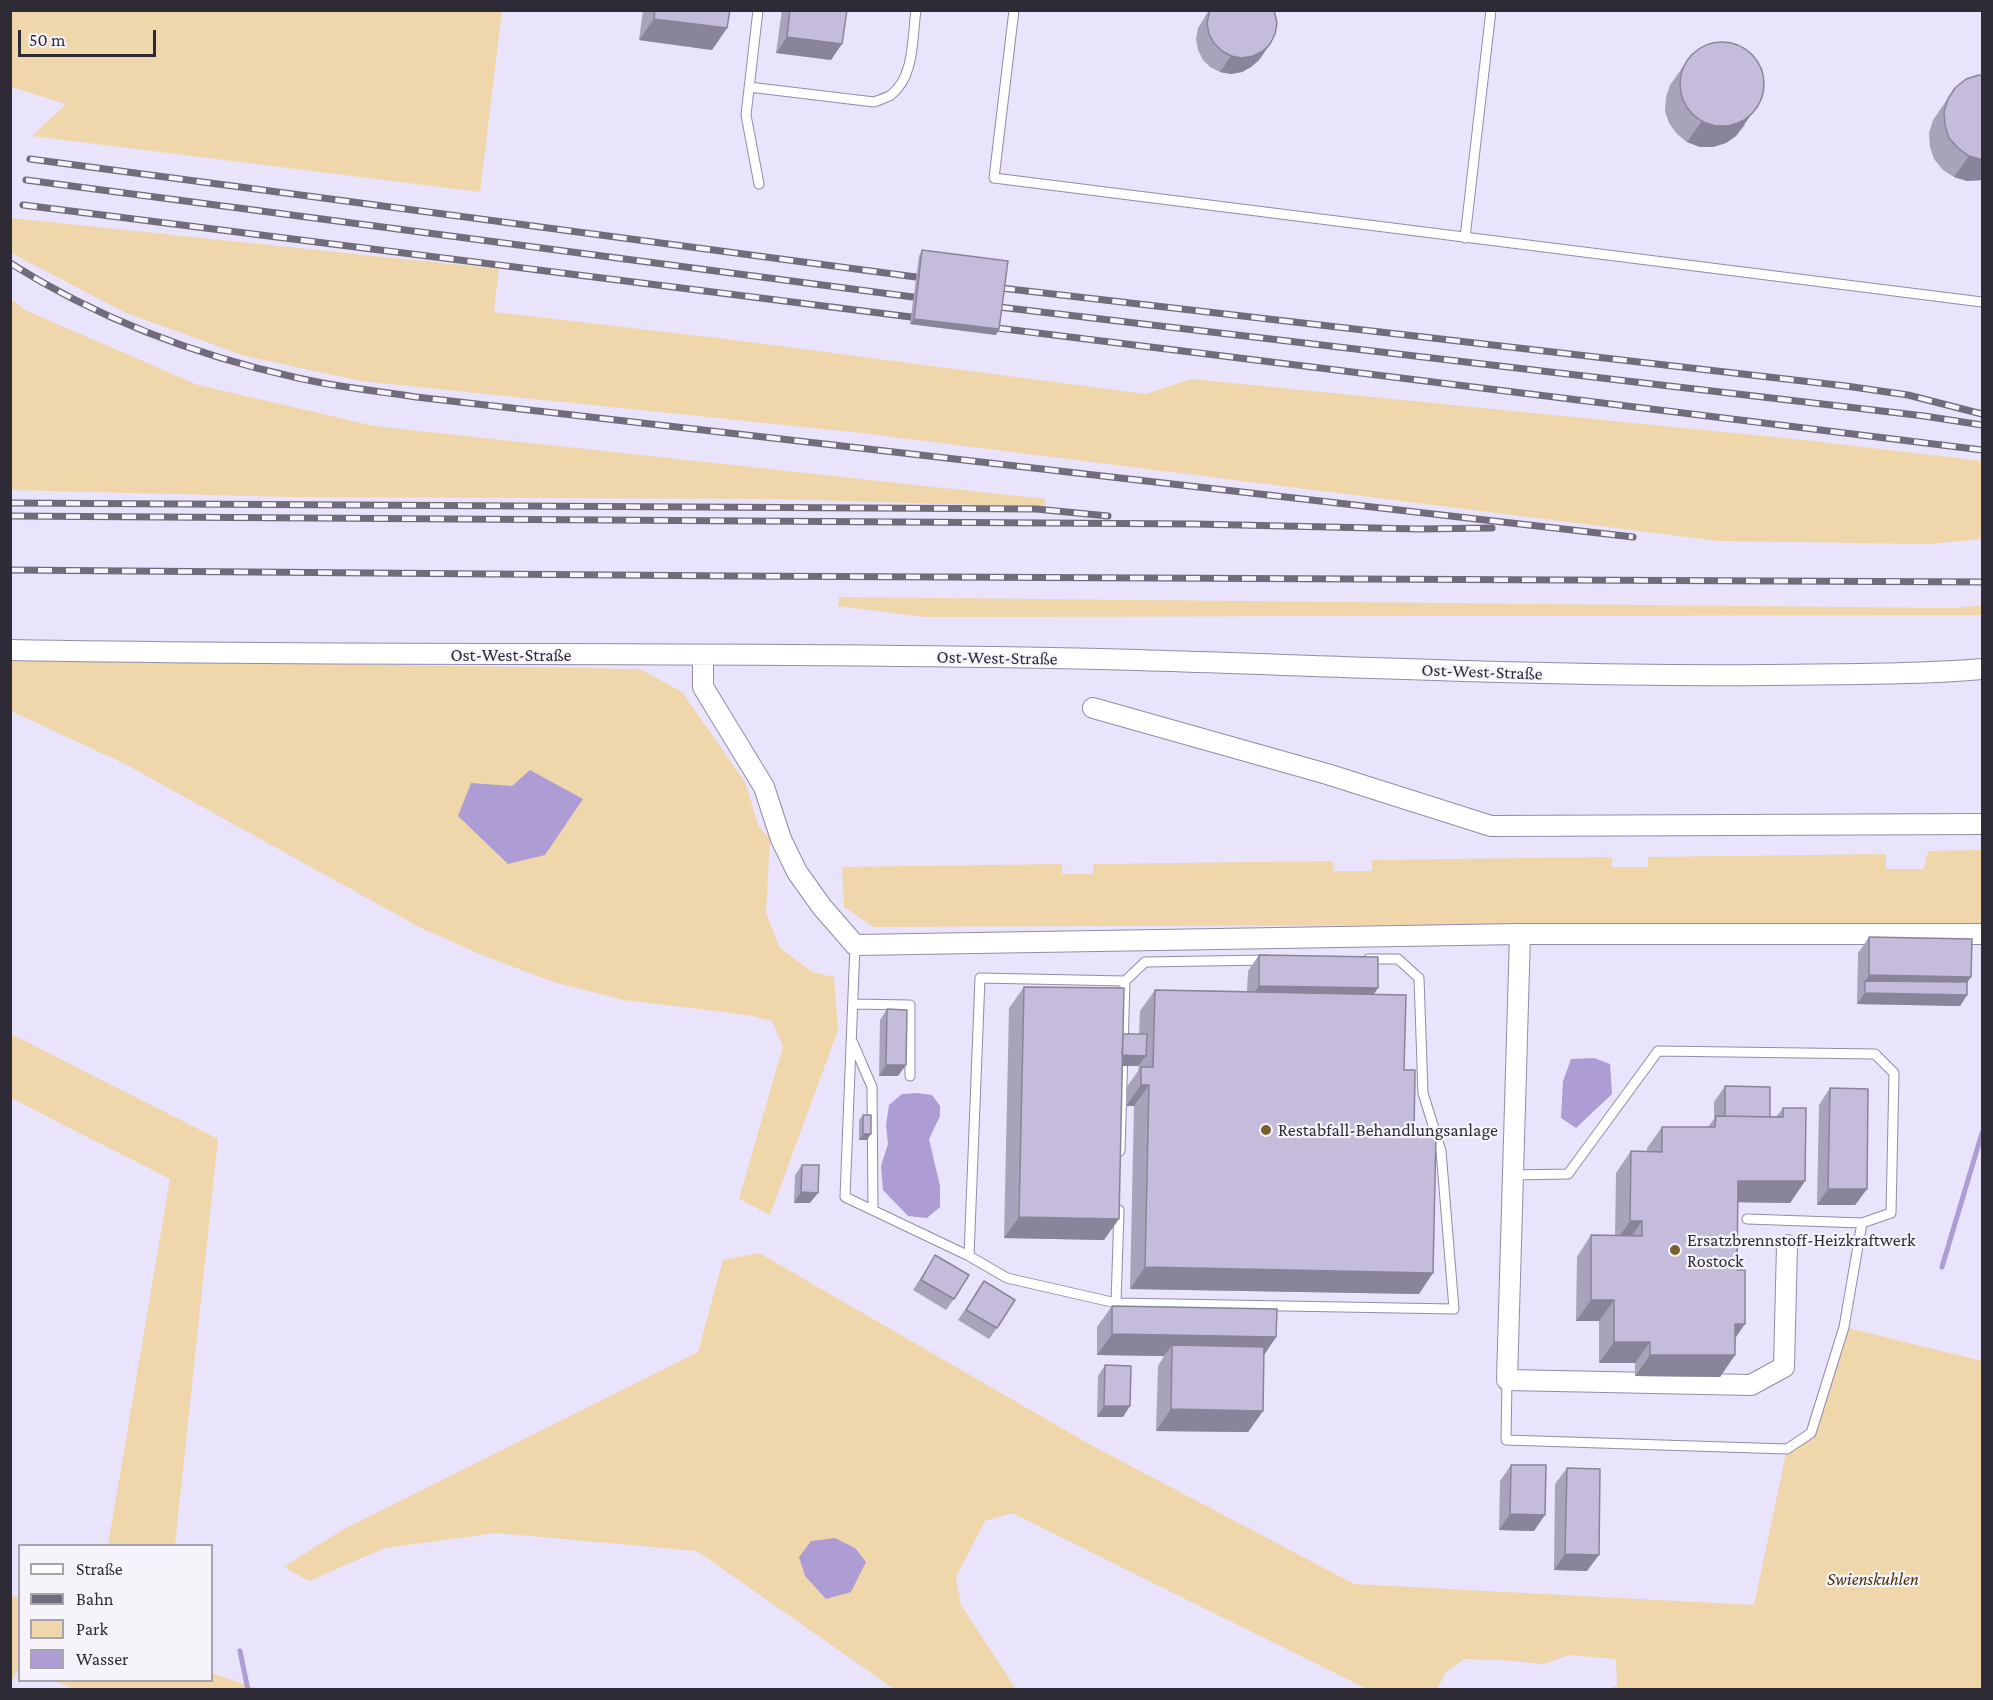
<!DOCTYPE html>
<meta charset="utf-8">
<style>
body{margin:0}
#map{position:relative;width:1993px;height:1700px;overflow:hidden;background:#eae3fc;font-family:"Crimson Pro",serif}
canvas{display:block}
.frame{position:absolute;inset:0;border:12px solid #2e2b37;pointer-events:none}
.legend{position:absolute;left:18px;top:1544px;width:195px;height:138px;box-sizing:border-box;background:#f6f4fa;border:2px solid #a6a4ac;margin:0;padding:8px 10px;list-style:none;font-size:18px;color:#2e2b37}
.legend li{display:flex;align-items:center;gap:12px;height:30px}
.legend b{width:30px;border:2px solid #a6a4ac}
.scale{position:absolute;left:18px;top:30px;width:138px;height:27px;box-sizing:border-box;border:3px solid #2e2b37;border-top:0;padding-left:8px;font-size:18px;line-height:21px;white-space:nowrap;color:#2e2b37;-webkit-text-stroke:4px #f6f4fa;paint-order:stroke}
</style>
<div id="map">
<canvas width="1993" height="1700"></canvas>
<div class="frame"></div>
<ul class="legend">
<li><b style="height:8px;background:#fff"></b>Straße</li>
<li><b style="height:8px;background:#706c7c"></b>Bahn</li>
<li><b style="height:16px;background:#f0d6ab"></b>Park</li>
<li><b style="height:16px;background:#ae9dd5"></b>Wasser</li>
</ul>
<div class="scale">50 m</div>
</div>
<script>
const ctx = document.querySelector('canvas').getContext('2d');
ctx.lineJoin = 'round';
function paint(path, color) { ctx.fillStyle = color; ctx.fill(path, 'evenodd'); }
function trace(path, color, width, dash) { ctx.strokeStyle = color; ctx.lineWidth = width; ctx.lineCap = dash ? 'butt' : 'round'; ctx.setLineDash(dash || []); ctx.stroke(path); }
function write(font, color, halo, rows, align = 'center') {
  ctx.font = font + ' "Crimson Pro",serif'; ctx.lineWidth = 4.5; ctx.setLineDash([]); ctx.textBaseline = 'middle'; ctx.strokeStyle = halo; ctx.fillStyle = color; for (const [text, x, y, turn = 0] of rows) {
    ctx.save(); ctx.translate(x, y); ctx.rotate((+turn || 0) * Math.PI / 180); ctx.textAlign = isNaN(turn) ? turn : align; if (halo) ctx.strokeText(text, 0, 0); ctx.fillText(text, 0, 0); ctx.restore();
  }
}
const green = new Path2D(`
 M10,11H502L480,192L32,136L66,104L11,87Z
 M11,218L499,269L494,312L718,338L1146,394L1191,379L1804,440L1982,461V539L1928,544L1719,541L861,433L361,381L245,356L126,313L11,253Z
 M11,299L25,310L198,385L374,426L1045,499V507L780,499L291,497L11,490Z
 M839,597L1954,608L1982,605V615L925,617L838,606Z
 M11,659L640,669L682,692L745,782L759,827L770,838L766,913L780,948L812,972L834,977L838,1030L770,1215L739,1199L783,1046L772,1021L748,1015L624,1000L553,982L482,955L421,928L125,764L11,711Z
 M1982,850V923L874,927L844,907L842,867L1062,864V874H1093V864L1333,861V871H1372V860L1612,857V867H1648V857L1886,854V869H1924L1928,851Z
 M11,1034L218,1139L175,1545H108L170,1179L11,1098Z
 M759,1253L1089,1444L1354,1584L1754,1605L1787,1449L1811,1433L1844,1327L1982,1361V1689H1608L1617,1686L1616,1659L1569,1655L1544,1664L1501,1660L1464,1659L1446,1672L1437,1689H1367L1012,1513L985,1521L956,1577L961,1605L1016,1689H894L697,1551L496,1533L385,1548L309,1581L284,1567L342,1530L698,1352L723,1260Z
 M11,1595L19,1599V1668L11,1683Z
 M212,1673L258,1689L78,1690L54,1681L212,1680Z`);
const water = new Path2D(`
 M530,770L583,799L545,855L508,864L458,816L471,783L512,786Z
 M1594,1058L1610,1064L1612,1094L1576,1128L1561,1118L1563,1081L1571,1059Z
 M918,1093L932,1095L940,1106V1116L929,1139L940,1186V1207L927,1218L908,1216L883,1190L881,1166L888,1144L886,1125L889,1105L902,1094Z
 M835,1538L855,1548L866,1562L851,1592L826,1599L805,1576L799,1557L811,1541Z`);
const stream = new Path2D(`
 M1942,1267L1982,1133
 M240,1651L248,1690`);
const lane = new Path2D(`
 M758,10L746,115L759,184
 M1014,10L994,178L1982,302
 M749,87L874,102C879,100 886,98 891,95C915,76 912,38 916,10
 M1465,238L1491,10
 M855,945L845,1197L969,1256L1007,1278L1116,1303L1454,1309L1441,1151L1423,1093L1419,978L1398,959H1368
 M853,1004L910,1005V1076
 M853,1043L872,1087L873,1210
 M1120,1151L1125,981
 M1747,1219L1862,1223
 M969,1256L980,978L1125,981L1145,962L1267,960
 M1116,1303L1119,1210
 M1507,1380L1506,1440L1787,1449L1811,1433L1844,1327L1862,1223L1891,1213L1894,1073L1875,1054L1658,1051L1568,1174L1512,1175`);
const street = new Path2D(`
 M10,650C374,657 737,651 1101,659C1322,665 1543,677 1765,675C1837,674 1910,675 1982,669
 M703,655V687L764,787L781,839L797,872L822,907L855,945L1520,934H1982
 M1093,708L1327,774L1491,826L1982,824
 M1520,934L1507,1380L1751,1385L1784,1367L1787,1245`);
const rail = new Path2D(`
 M30,159L916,277
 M26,180L913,297
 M23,205L911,317
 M10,263C97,318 198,356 298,378C337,387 377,391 416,397L1633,537
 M1001,288L1846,386L1908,395L1982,414
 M999,307L1924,416L1982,425
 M997,328L1982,450
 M10,503L1036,509L1108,516
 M10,516L1194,524L1418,529L1492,528
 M10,570L732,576L1982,582`);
const wall = new Path2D(`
 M643,10H730L727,28L712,50L639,40Z
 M782,10H847L831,60L776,53Z
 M1209,10H1274L1270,44L1259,60L1251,67L1242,72L1231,74L1220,72L1210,67L1203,60L1198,50L1196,39L1198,28Z
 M1685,64L1745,125L1736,136L1726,143L1713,147H1700L1687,142L1677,134L1669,123L1665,111L1666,97L1670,85Z
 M1983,75V180L1967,181L1954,177L1943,170L1934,159L1930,147L1929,133L1933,120L1955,88Z
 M922,250L996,335L910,324L919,256Z
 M1869,937L1967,982V995L1960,1006L1857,1004L1858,953Z
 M1259,955L1373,994L1404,1070L1414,1133L1419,1294L1130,1289L1134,1106H1126V1088L1138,1071L1139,1066H1122L1104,1240L1004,1238L1009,1008L1024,987L1123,1034H1139L1140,1011L1155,990L1247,991L1248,971Z
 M887,1009L898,1076H879L880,1020Z
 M1725,1086L1770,1117H1776L1783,1108L1805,1181L1790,1203L1738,1202L1735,1355L1720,1377L1635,1376V1363H1599V1321H1576L1577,1257L1591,1235L1615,1236L1616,1173L1631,1151L1647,1152V1148L1662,1127H1708L1714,1119V1102Z
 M1830,1088L1867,1189L1855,1205H1817L1819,1105Z
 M863,1115L867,1140H859V1120Z
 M802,1165L810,1203H794L795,1175Z
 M935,1255L954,1299L946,1310L913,1290Z
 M984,1281L997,1328L989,1339L958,1320Z
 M1112,1306L1276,1337L1264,1355L1263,1411L1248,1432L1156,1431L1158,1366L1164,1356L1097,1355V1327Z
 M1105,1365L1123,1417H1097L1098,1376Z
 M1511,1465L1534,1531L1499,1530L1500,1481Z
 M1567,1468L1587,1571L1554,1570L1555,1484Z`);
const shadedWall = new Path2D(`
 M654,19L727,28L712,50L639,40Z
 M787,37L842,44L831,60L776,53Z
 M1270,44L1259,60L1251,67L1242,72L1231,74L1220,72L1231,56Z
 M1759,104L1736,136L1726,143L1713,147H1700L1687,142L1702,121Z
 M1969,156L1983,160V180L1967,181L1954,177Z
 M914,319L999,329L996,335L910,324Z
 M1869,975L1971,977L1960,993L1865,981Z
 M1259,986L1378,988L1367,1004L1247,1002Z
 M1865,993L1967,995L1960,1006L1857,1004Z
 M1115,1055L1146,1056L1138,1066H1108Z
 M886,1065H906L898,1076H879Z
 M1141,1085H1149L1134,1106H1126Z
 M863,1134H871L867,1140H859Z
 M1738,1181H1805L1790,1203L1723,1202Z
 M1828,1189H1867L1855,1205H1817Z
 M801,1192L818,1193L810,1203H794Z
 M1019,1217L1119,1219L1104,1240L1004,1238Z
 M1630,1221H1642L1627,1243H1615Z
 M1145,1267L1433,1273L1419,1294L1130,1289Z
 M1591,1300H1614L1599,1321H1576Z
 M1735,1324H1745L1730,1346Z
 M1112,1334L1276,1337L1262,1358L1172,1345L1164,1356L1097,1355Z
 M1614,1342H1650L1635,1363H1599Z
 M1650,1355H1735L1720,1377L1635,1376Z
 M1104,1406H1130L1123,1417H1097Z
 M1171,1409L1263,1411L1248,1432L1156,1431Z
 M1510,1514L1545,1515L1534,1531L1499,1530Z
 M1565,1554L1599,1555L1587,1571L1554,1570Z`);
const building = new Path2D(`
 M655,10H730L727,28L654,19Z
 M790,10H847L842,44L787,37Z
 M1210,10H1274L1277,23L1275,34L1270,44L1263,51L1253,56L1242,58L1231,56L1222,51L1214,43L1209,34L1207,23Z
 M1680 84a42 42 0 1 1 84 0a42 42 0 1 1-84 0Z
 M1979,75H1983V160L1969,156L1958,148L1949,138L1945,125L1944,112L1948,99L1955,88L1966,79Z
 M922,250L1008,261L999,329L914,319Z
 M1869,937L1972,939L1971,977L1869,975Z
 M1259,955L1378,957V988L1259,986Z
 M1865,981L1967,982V995L1865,993Z
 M1024,987L1124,988L1119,1219L1019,1217Z
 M1155,990L1406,995L1404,1070H1415L1414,1133H1436L1433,1273L1145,1267L1149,1085H1141V1067H1153Z
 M887,1009L907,1010L906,1065H886Z
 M1123,1034H1147L1146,1056L1122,1055Z
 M1725,1086L1770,1087V1117L1725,1116Z
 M1830,1088L1868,1089L1867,1189H1828Z
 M1783,1108H1806L1805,1181H1738L1737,1270H1745V1324H1735V1355H1650V1342H1614V1300H1591V1235L1642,1236V1221H1630L1631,1151L1662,1152V1127H1715L1716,1116L1783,1117Z
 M863,1115H871V1134H863Z
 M802,1165H819L818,1193L801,1192Z
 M935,1255L969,1275L954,1299L921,1280Z
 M984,1281L1015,1300L997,1328L966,1310Z
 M1112,1306L1277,1309L1276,1337L1112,1334Z
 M1172,1345L1264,1347L1263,1411L1171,1409Z
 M1105,1365L1131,1366L1130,1406H1104Z
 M1511,1465H1546L1545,1515L1510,1514Z
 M1567,1468L1600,1469L1599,1555L1565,1554Z`);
const markers = [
 [1266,1130,6,"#785f30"],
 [1675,1250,6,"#785f30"]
];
const streetNames = [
 ["Ost-West-Straße",511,655],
 ["Ost-West-Straße",997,658,1],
 ["Ost-West-Straße",1482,672,2]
];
const poiNames = [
 ["Restabfall-Behandlungsanlage",1278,1130],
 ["Ersatzbrennstoff-Heizkraftwerk",1687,1240],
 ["Rostock",1687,1261]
];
const parkNames = [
 ["Swienskuhlen",1873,1579]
];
paint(green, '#f0d6ab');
paint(water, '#ae9dd5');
trace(stream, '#ae9dd5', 5);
trace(lane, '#938ba7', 11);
trace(street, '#938ba7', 22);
trace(lane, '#fff', 9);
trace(street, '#fff', 20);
trace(rail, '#706c7c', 7);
trace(rail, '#f6f4fa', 4.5, [14]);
paint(wall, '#a9a2bb');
paint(shadedWall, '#898499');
paint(building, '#c4bcda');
trace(building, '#898499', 1.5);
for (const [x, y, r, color] of markers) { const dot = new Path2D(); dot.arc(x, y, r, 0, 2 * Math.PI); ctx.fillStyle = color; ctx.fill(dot); trace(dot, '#f6f4fa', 2); }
write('18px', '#2e2b37', '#f6f4fa', streetNames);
write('18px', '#2e2b37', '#f6f4fa', poiNames, 'left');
write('italic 18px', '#483202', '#f6f4fa', parkNames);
</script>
